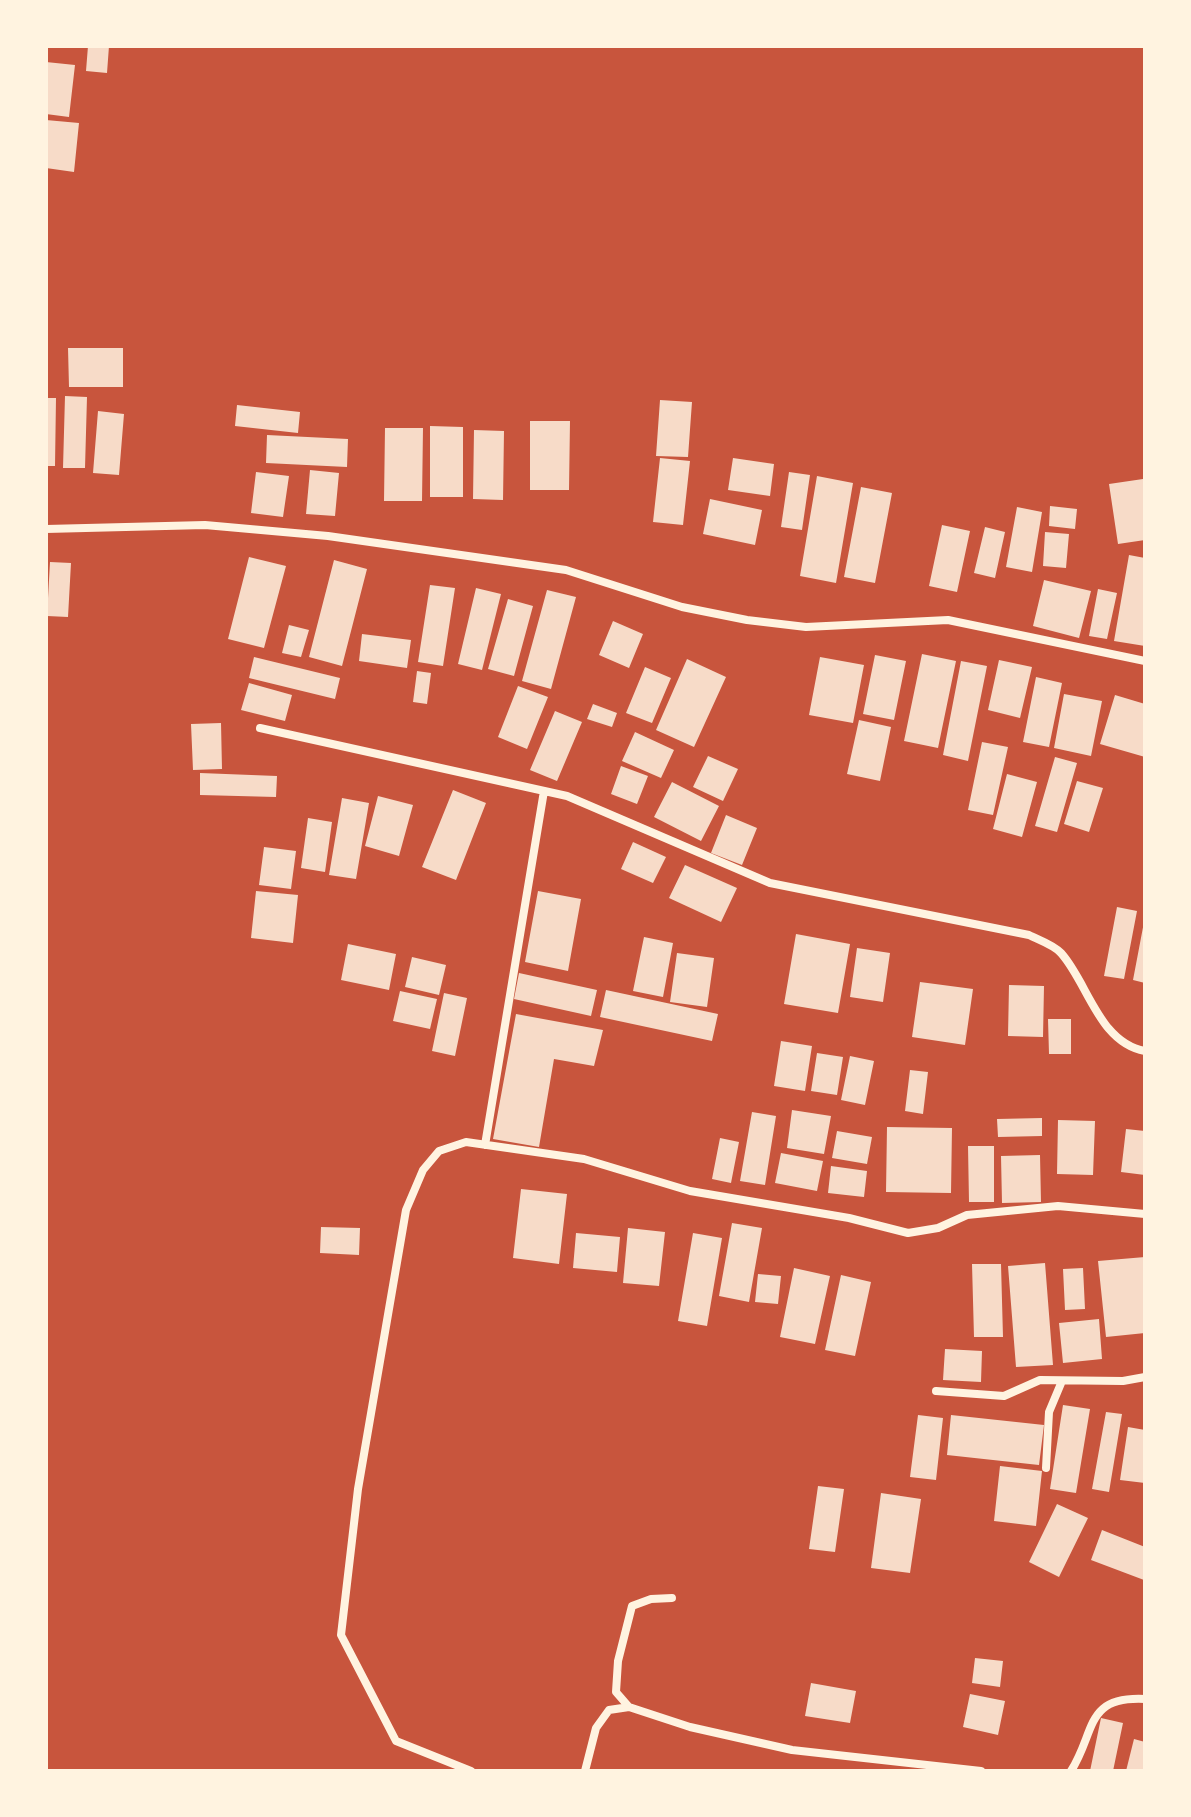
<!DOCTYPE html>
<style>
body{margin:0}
#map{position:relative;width:1191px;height:1817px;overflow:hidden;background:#c8553d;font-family:"Nunito Sans",sans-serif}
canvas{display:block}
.frame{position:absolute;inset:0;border:48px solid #fff3e0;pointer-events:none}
</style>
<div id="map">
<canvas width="1191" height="1817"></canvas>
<div class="frame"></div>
</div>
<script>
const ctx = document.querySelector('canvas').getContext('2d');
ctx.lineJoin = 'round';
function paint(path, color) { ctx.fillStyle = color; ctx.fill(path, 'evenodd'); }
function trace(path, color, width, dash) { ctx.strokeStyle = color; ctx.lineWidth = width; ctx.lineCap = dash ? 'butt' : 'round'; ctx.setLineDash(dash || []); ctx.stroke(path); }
const building = new Path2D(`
 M88,46H109L107,73L86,71Z
 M46,62L75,65L69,117L46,114Z
 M46,120L79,123L74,172L46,168Z
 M68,348H123V387H69Z
 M65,396L87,397L85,468H63Z
 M46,398H56L55,466H46Z
 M660,400L692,402L688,457L656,456Z
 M237,405L300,412L298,433L235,426Z
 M98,411L124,414L119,475L93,473Z
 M530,421H570L569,490H530Z
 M430,426L463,427V497H430Z
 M385,428H423L422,501H384Z
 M474,430L504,431L503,500L473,499Z
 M267,435L348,439L347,467L266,463Z
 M660,458L690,461L683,525L653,522Z
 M733,458L774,464L770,496L728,490Z
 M310,470L339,473L335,516L306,514Z
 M256,472L289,476L283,517L251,513Z
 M789,472L810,475L802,530L781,527Z
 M817,476L853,483L836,583L800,576Z
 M1143,479L1145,540L1118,544L1109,484Z
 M861,487L892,493L875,583L844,577Z
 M710,499L762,510L755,545L703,534Z
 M1050,506L1077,509L1075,529L1049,526Z
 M1017,507L1042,512L1032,572L1006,567Z
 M942,525L970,531L957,592L929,586Z
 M985,527L1005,532L995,578L974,573Z
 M1045,532L1069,534L1066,568L1043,566Z
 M1129,555L1145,558V646L1114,641Z
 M249,557L286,566L264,648L228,639Z
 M334,560L367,569L342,666L309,657Z
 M50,562L71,563L68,617L47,616Z
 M1044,580L1091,591L1079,638L1033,626Z
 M430,585L455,588L443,666L418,662Z
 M476,588L501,594L482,670L458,664Z
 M1098,589L1117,593L1107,639L1089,636Z
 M547,590L576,597L551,689L522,681Z
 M508,599L533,606L514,676L488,669Z
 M613,621L643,634L629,668L599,655Z
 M289,625L309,630L301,657L282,653Z
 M362,634L411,640L407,668L359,661Z
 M922,654L956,661L938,748L904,741Z
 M875,655L906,661L894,720L863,714Z
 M254,657L340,678L335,699L249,678Z
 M820,657L864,665L853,723L809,715Z
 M687,659L726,677L694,747L656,730Z
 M999,660L1032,667L1020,718L988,710Z
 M961,661L987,666L968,761L943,755Z
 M645,667L671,678L652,723L626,713Z
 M417,671L431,673L427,704L413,702Z
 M1036,677L1062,683L1049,747L1023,742Z
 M249,683L292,695L285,721L241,710Z
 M518,686L548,697L527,749L498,737Z
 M1064,694L1102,701L1091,756L1054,748Z
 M1115,695L1145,704V757L1100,744Z
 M593,704L617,713L612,727L587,719Z
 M555,711L582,722L557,781L530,770Z
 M859,720L891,727L880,781L847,774Z
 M221,723L222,769L193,770L191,724Z
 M635,732L674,750L661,778L622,761Z
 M982,742L1008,747L993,815L968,810Z
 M708,756L738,769L723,801L693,787Z
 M1055,757L1077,763L1057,832L1035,826Z
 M621,766L648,776L637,804L611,794Z
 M200,773L277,776L276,797L200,795Z
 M1007,774L1037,782L1022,837L993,829Z
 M1077,781L1103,788L1089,832L1064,824Z
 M672,782L719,806L701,841L654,817Z
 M453,790L486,803L456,880L422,867Z
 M378,796L413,805L399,856L365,846Z
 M342,798L369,803L356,879L329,875Z
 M726,815L757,828L742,865L711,853Z
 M308,818L332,822L325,872L301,868Z
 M633,842L666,857L653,883L621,869Z
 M264,847L296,851L291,889L259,885Z
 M685,865L737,888L721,922L669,898Z
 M256,891L298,895L293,943L251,938Z
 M538,891L581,899L568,971L525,962Z
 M1117,907L1137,911L1124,979L1104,976Z
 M1144,922H1145V983L1133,980Z
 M796,934L850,944L838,1013L784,1004Z
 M644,937L673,943L663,997L633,991Z
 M348,944L396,954L389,990L341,980Z
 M857,948L890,953L883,1002L850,997Z
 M677,953L714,958L707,1007L670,1002Z
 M412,957L446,965L439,995L405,987Z
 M519,973L597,990L591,1016L514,999Z
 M920,982L973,989L965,1045L912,1037Z
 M1009,985L1044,986L1043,1037L1008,1036Z
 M606,990L718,1014L712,1041L600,1017Z
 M400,991L437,999L430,1029L393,1021Z
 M444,993L467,998L455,1056L432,1051Z
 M516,1014L603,1030L594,1066L554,1059L539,1147L493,1139Z
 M1048,1019H1071V1054H1049Z
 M781,1041L812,1046L805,1091L774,1086Z
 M817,1053L843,1057L837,1095L811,1091Z
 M850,1056L874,1061L865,1105L841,1100Z
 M910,1070L928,1072L923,1114L905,1111Z
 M792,1110L831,1116L824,1154L787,1148Z
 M752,1112L776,1116L765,1185L740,1181Z
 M1042,1118V1136L998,1137L997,1119Z
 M1058,1120L1095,1121L1093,1175L1057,1174Z
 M887,1127L952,1128L951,1193L886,1192Z
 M1126,1129L1145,1131V1175L1121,1172Z
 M837,1131L872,1137L867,1164L832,1158Z
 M720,1138L739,1142L731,1183L712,1179Z
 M968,1146H994V1202H969Z
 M781,1153L823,1161L817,1191L775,1183Z
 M1040,1155L1041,1202L1002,1203L1001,1156Z
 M831,1166L867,1171L864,1197L828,1193Z
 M521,1189L567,1194L559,1264L513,1258Z
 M732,1223L762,1228L749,1302L719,1296Z
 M321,1227L360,1228L359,1255L320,1253Z
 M628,1228L665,1232L659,1286L623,1283Z
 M576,1233L620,1237L617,1272L573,1268Z
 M693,1233L722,1238L707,1326L678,1321Z
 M1145,1257V1333L1106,1337L1098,1261Z
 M1045,1263L1053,1365L1016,1367L1008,1266Z
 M972,1264H1001L1003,1337H974Z
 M794,1268L830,1276L815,1344L780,1337Z
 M1083,1268L1085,1309L1065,1310L1063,1269Z
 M758,1274L781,1276L778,1304L755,1302Z
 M841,1275L871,1282L855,1356L825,1350Z
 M1099,1319L1102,1359L1063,1363L1059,1323Z
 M945,1349L982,1351L981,1382L943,1380Z
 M1063,1405L1090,1409L1076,1493L1050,1489Z
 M1106,1412L1122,1414L1109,1492L1092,1489Z
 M918,1415L943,1418L936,1480L910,1477Z
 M951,1415L1044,1425L1039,1465L947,1455Z
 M1128,1427L1145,1430V1483L1120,1480Z
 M1000,1466L1042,1471L1036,1526L994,1521Z
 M818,1486L844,1489L835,1552L809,1549Z
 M881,1493L921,1499L910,1573L871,1568Z
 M1057,1504L1088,1518L1059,1577L1029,1562Z
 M1102,1530L1145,1547L1144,1580L1091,1560Z
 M975,1658L1003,1661L1000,1687L972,1683Z
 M811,1683L856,1691L850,1723L805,1716Z
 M970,1694L1005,1701L998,1735L963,1727Z
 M1101,1718L1123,1723L1113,1771H1090Z
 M1134,1739L1145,1742V1771H1126Z`);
const minor = new Path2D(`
 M46,529L205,525L328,536L566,570L682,607L747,620L806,627L948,620L1145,661
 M260,728L567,796L770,883L1029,935C1039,940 1054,945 1061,953C1088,983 1099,1043 1145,1051
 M485,1145L544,791
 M936,1391L1004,1396L1040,1380L1123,1381L1145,1377
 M1046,1468L1049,1412L1062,1381
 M629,1707L690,1727L792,1750L981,1771
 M471,1771L396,1741L341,1635L358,1489L406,1210L423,1170L439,1151L466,1142L584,1159L690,1191L849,1218L908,1233L938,1228L967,1215L1058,1206L1145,1214
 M585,1771L596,1728L609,1710L629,1707L616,1692L618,1661L632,1606L651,1599L672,1598
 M1071,1771C1096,1732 1084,1696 1145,1699`);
paint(building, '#f7dbc8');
trace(minor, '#fff3e0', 8);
</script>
